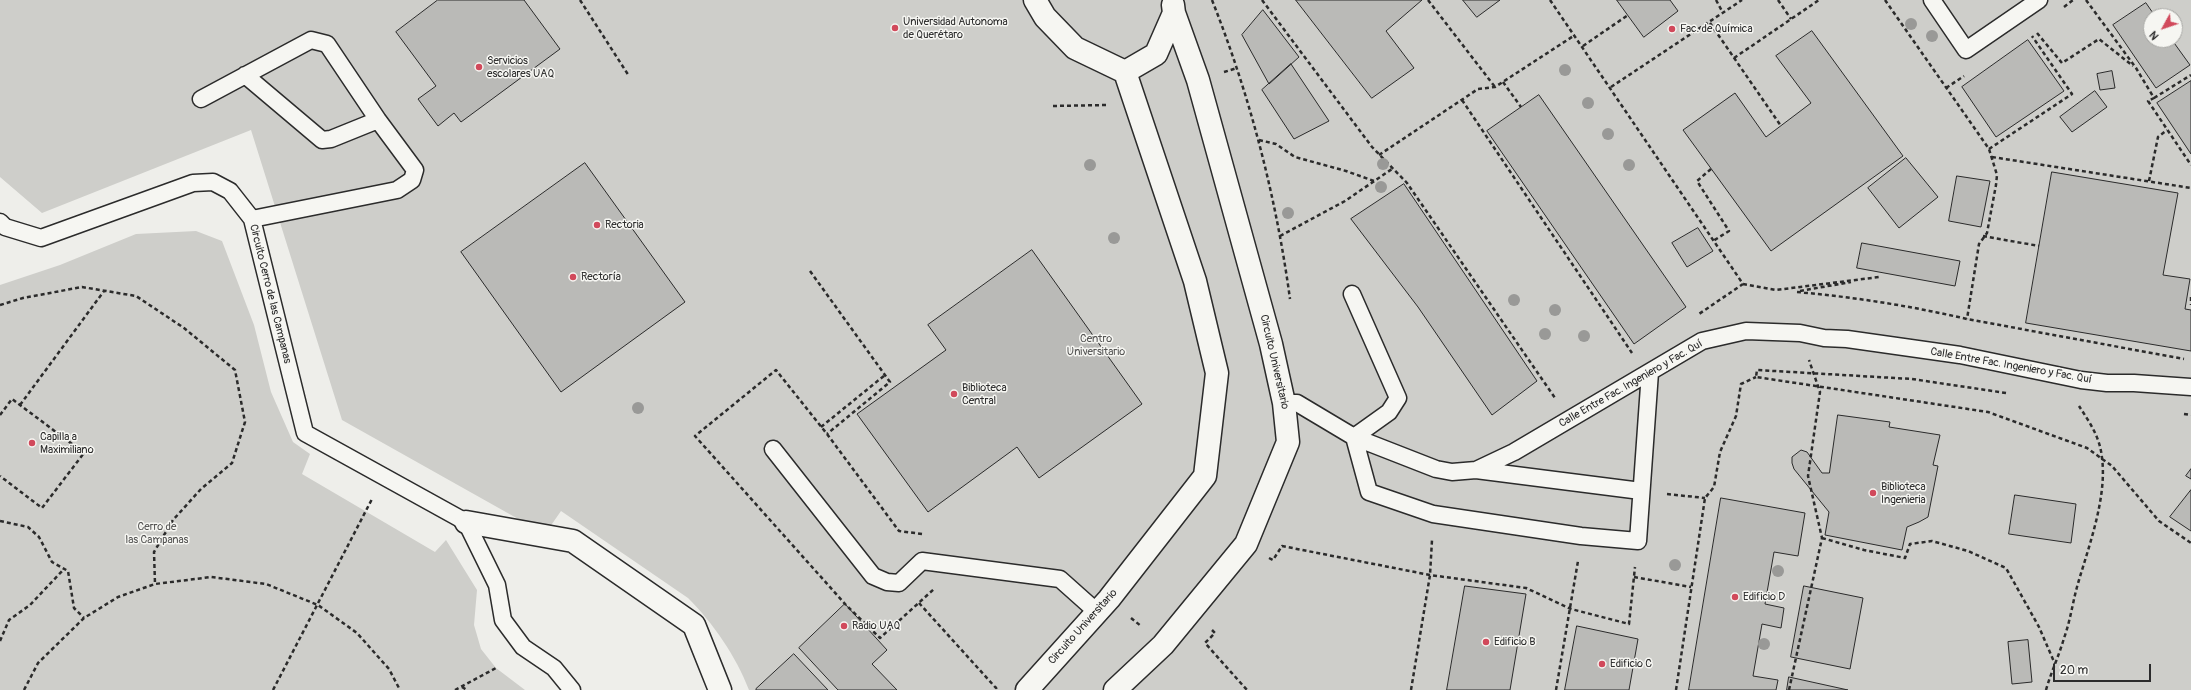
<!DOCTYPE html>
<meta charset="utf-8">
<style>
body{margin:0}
#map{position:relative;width:2191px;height:690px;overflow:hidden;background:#eeeeea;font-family:Pangolin,sans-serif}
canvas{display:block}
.north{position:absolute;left:2143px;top:8px;width:40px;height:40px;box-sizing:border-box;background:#f6f6f2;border:1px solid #a5a5a2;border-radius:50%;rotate:230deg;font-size:11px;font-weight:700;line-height:16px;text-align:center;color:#2b2b2b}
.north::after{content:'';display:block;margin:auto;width:14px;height:18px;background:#d1495b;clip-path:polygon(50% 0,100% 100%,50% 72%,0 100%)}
.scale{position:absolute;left:2053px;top:664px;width:98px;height:18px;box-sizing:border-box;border:2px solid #2b2b2b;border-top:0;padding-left:5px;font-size:12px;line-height:14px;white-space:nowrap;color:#2b2b2b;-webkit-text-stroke:3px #f6f6f2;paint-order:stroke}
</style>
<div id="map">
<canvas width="2191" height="690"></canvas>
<div class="north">N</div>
<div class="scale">20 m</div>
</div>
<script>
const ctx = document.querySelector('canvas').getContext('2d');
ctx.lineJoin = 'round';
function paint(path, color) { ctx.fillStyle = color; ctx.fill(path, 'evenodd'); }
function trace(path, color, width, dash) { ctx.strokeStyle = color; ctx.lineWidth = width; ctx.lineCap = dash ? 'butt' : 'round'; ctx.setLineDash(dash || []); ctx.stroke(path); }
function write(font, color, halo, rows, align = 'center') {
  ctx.font = font + ' Pangolin,sans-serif'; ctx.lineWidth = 3; ctx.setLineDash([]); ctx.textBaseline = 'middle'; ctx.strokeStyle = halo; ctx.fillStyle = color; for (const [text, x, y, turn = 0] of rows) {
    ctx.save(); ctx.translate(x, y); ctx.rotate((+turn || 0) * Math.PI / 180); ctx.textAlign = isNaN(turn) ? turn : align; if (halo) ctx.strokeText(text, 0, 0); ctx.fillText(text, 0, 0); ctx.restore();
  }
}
const green = new Path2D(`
 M0,0H2191V690H749C736,656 713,623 688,598L561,511L545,534L342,420L251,130L42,213L0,177ZM2151,16H2175V40H2151Z
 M196,231L222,241L254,325L271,392L293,442L310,454L302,474L435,552L446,540L477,590L474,625L481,649L496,668L525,690H0V285L60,265L136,234Z`);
const building = new Path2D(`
 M438,0H524L560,49L461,122L454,113L438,126L418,99L436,86L396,32Z
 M1296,0H1422L1386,31L1414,68L1372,98Z
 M1463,0H1500L1477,17Z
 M1617,0H1670L1678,11L1644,37Z
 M2146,3L2155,16H2151V40H2172L2190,65L2156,88L2113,25Z
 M1263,10L1299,57L1269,84L1242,35Z
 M1812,31L1903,156L1771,251L1683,130L1735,93L1766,137L1811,103L1776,56Z
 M2028,40L2064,91L1996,137L1962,87Z
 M1291,64L1329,121L1294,139L1262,90Z
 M2112,71L2115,88L2100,90L2097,74Z
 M2191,81V154L2157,103Z
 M2095,91L2107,107L2072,132L2060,117Z
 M1539,95L1686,307L1634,344L1487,131Z
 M1906,158L1938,197L1899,228L1868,188Z
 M585,163L685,302L561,392L461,252Z
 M2052,172L2178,193L2163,275L2190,279L2185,309L2191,310V351L2026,323Z
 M1957,176L1990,181L1981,227L1949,221Z
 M1404,184L1537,381L1492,415L1418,307L1351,219Z
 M1698,228L1713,251L1687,267L1672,243Z
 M1862,243L1960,261L1955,286L1857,268Z
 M1032,250L1142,404L1039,478L1017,447L928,512L857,414L946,350L928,325Z
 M1838,415L1890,422L1889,427L1940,435L1933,465L1938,466L1928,517L1919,522L1907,527L1902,550L1825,535L1829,512L1794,469L1792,463V457L1801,450L1807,452L1822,473H1829Z
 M2191,469V479L2186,476Z
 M2191,490V531L2170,517Z
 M2015,495L2076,504L2071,543L2009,534Z
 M1721,498L1805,513L1798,556L1774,552L1765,604L1784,608L1781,628L1762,624L1753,676L1778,680L1776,690H1689Z
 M1465,586L1526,594L1510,690H1447Z
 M1804,586L1863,598L1850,669L1791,657Z
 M845,604L887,650L872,664L897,690H838L799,648Z
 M1577,626L1638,639L1629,690H1565Z
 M2028,640L2032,682L2012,684L2008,642Z
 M794,654L828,690H756V689Z
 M1789,677L1848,690H1787Z`);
const path = new Path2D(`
 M580,0L629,76
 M1212,0C1250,96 1276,196 1290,299
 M1262,0L1372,147L1407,183L1555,398
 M1428,0L1495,87
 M1550,0L1743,284L1699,314
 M1716,0L1723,13
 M1778,0L1791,19
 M1885,0L1989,149L1997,175L1996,185L1987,233L1979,244L1967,319
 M2086,0L2136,68L2154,98L2148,101L2191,165
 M2064,7L2073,0
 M1710,23L1781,126
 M2037,33L2062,63L2099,39L2133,66
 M1583,46L1628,15
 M1734,58L1819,0
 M1224,72L1237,68
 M1503,82L1521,107
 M1611,87L1742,0
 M1946,88L1964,76
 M2154,98L2191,75
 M1462,100L1632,353
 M1053,106L1106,105
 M1259,140L1276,144L1295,157L1346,171L1374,181
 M1989,149L2072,94L2032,36
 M1379,155L1478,89L1495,87L1575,35
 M1992,157L2191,188
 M1711,169L1697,181L1729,231L1713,241
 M2149,181L2158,137L2167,130
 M1280,236L1345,201L1392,169
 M1983,236L2039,246
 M810,271L890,382L827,434
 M1743,284L1776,290L1879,277
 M1800,291L1851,282
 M1797,292C1854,297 1911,306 1967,319L2184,359
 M2191,297V305
 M0,305L23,298L82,287L136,296L184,328L235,370L245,422L232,463L201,489L173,520L154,552L155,584
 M2006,393L1912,379L1757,370L1756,377L1988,412L2087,448L2112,466L2159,521L2191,543
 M20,405L104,291
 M2184,414L2191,415
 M0,415L12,399L84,453L42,508L0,476
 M821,427L885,375
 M1667,494L1705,498
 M0,521L28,527L39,537L52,562L68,571L74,608L84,618
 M922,534L899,531L827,434L776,370L695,436L846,605L880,638L934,589
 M1822,538L1864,550L1905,558L1910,544L1932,541L1968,551L2006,568L2039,627L2055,664
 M1269,558L1273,560L1282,546L1430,575L1526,588L1571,609L1629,624L1635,567
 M1634,577L1691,587
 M919,603L996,688L998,687
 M1131,618L1141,626
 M1212,630L1215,633L1205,643L1247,690
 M0,641L9,620L30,605L64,569
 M462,687L467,690
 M24,690L38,663L84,618L118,597L155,584L211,577L266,584L318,605L357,633L389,669L400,690
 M273,690L372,499
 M455,690L496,668
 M1411,690L1430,575L1432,540
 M1556,690L1578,561
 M1676,690L1705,498L1714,487L1720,452L1736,416L1741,384L1756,377
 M1789,690L1822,538L1808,476L1820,392L1809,360
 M2046,690C2051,672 2059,656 2064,638C2071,619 2073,599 2079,580C2090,543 2107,496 2102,458C2100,437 2090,423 2079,406`);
const service = new Path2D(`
 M1932,0L1966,50L2039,0
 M245,75L322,140L331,139L378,120
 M201,99L311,40L327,44L378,120L415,170L412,180L397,190L252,219
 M0,222L5,227L41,238L193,183L213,182L230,191L252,219L305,433L466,522L497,585L503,620L523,647L554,668L572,690
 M1352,294L1398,398L1389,412L1354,437L1369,492L1433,514L1581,536L1638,541L1650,372
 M1284,403H1297L1354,437L1436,469L1452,472L1476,470L1514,452L1702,341L1746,331L1800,333L1824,338L1847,339L1960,355L2081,380L2107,383H2134L2191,387
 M773,449L873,576L887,582L899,583L922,561L1060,579L1097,612
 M1476,470L1641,491`);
const pedestrian = new Path2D(`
 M466,522L573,541L694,625L720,690`);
const minor = new Path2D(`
 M1035,0L1045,17L1075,48L1125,72L1156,54L1174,13L1173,5
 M1027,690L1109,599L1205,476L1217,373L1195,281L1125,72
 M1115,690L1163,645L1246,544L1288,442L1284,403L1271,344L1198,80L1174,13`);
const trees = [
 [1911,24],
 [1932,36],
 [1565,70],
 [1588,103],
 [1608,134],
 [1383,164],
 [1090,165],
 [1629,165],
 [1381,187],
 [1288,213],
 [1114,238],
 [1514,300],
 [1555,310],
 [1545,334],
 [1584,336],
 [638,408],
 [1675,565],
 [1778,571],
 [1764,644]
];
const markers = [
 [895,28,4,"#d1495b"],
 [1672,29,4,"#d1495b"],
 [479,67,4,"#d1495b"],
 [597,225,4,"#d1495b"],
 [573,277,4,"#d1495b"],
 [954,394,4,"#d1495b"],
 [32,443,4,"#d1495b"],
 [1873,493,4,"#d1495b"],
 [1735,597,4,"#d1495b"],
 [844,626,4,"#d1495b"],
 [1486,642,4,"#d1495b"],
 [1602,664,4,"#d1495b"]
];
const poiNames = [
 ["Universidad Autonoma",903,22],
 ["de Querétaro",903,35],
 ["Fac. de Química",1680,29],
 ["Servicios",487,61],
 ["escolares UAQ",487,74],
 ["Rectoria",605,225],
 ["Rectoría",581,277],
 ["Biblioteca",962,388],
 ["Central",962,401],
 ["Capilla a",40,437],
 ["Maximiliano",40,450],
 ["Biblioteca",1881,487],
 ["Ingenieria",1881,500],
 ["Edificio D",1743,597],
 ["Radio UAQ",852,626],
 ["Edificio B",1494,642],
 ["Edificio C",1610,664]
];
const streetNames = [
 ["Circuito Cerro de las Campanas",270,294,76],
 ["Circuito Universitario",1274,362,77],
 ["Calle Entre Fac. Ingeniero y Fac. Quí",2011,366,10],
 ["Calle Entre Fac. Ingeniero y Fac. Quí",1631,384,-30],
 ["Circuito Universitario",1083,627,-48]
];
const parkNames = [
 ["Centro",1096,339],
 ["Universitario",1096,352],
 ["Cerro de",157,527],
 ["las Campanas",157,540]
];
paint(green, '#cececa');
paint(building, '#babab7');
trace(building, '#2b2b2b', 1);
trace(service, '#2b2b2b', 19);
trace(pedestrian, '#2b2b2b', 25);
trace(minor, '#2b2b2b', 25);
trace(path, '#2b2b2b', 2.5, [4, 3]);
trace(service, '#f6f6f2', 16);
trace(pedestrian, '#f6f6f2', 22);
trace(minor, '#f6f6f2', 22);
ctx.fillStyle = '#999997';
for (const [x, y] of trees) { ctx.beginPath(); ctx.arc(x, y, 6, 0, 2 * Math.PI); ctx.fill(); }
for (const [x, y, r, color] of markers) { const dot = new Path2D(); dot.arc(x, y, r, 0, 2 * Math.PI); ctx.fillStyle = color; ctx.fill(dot); trace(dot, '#f6f6f2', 1.5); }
write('11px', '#2b2b2b', '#f6f6f2', poiNames, 'left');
write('11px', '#2b2b2b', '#f6f6f2', streetNames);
write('11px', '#545453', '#f6f6f2', parkNames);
</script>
